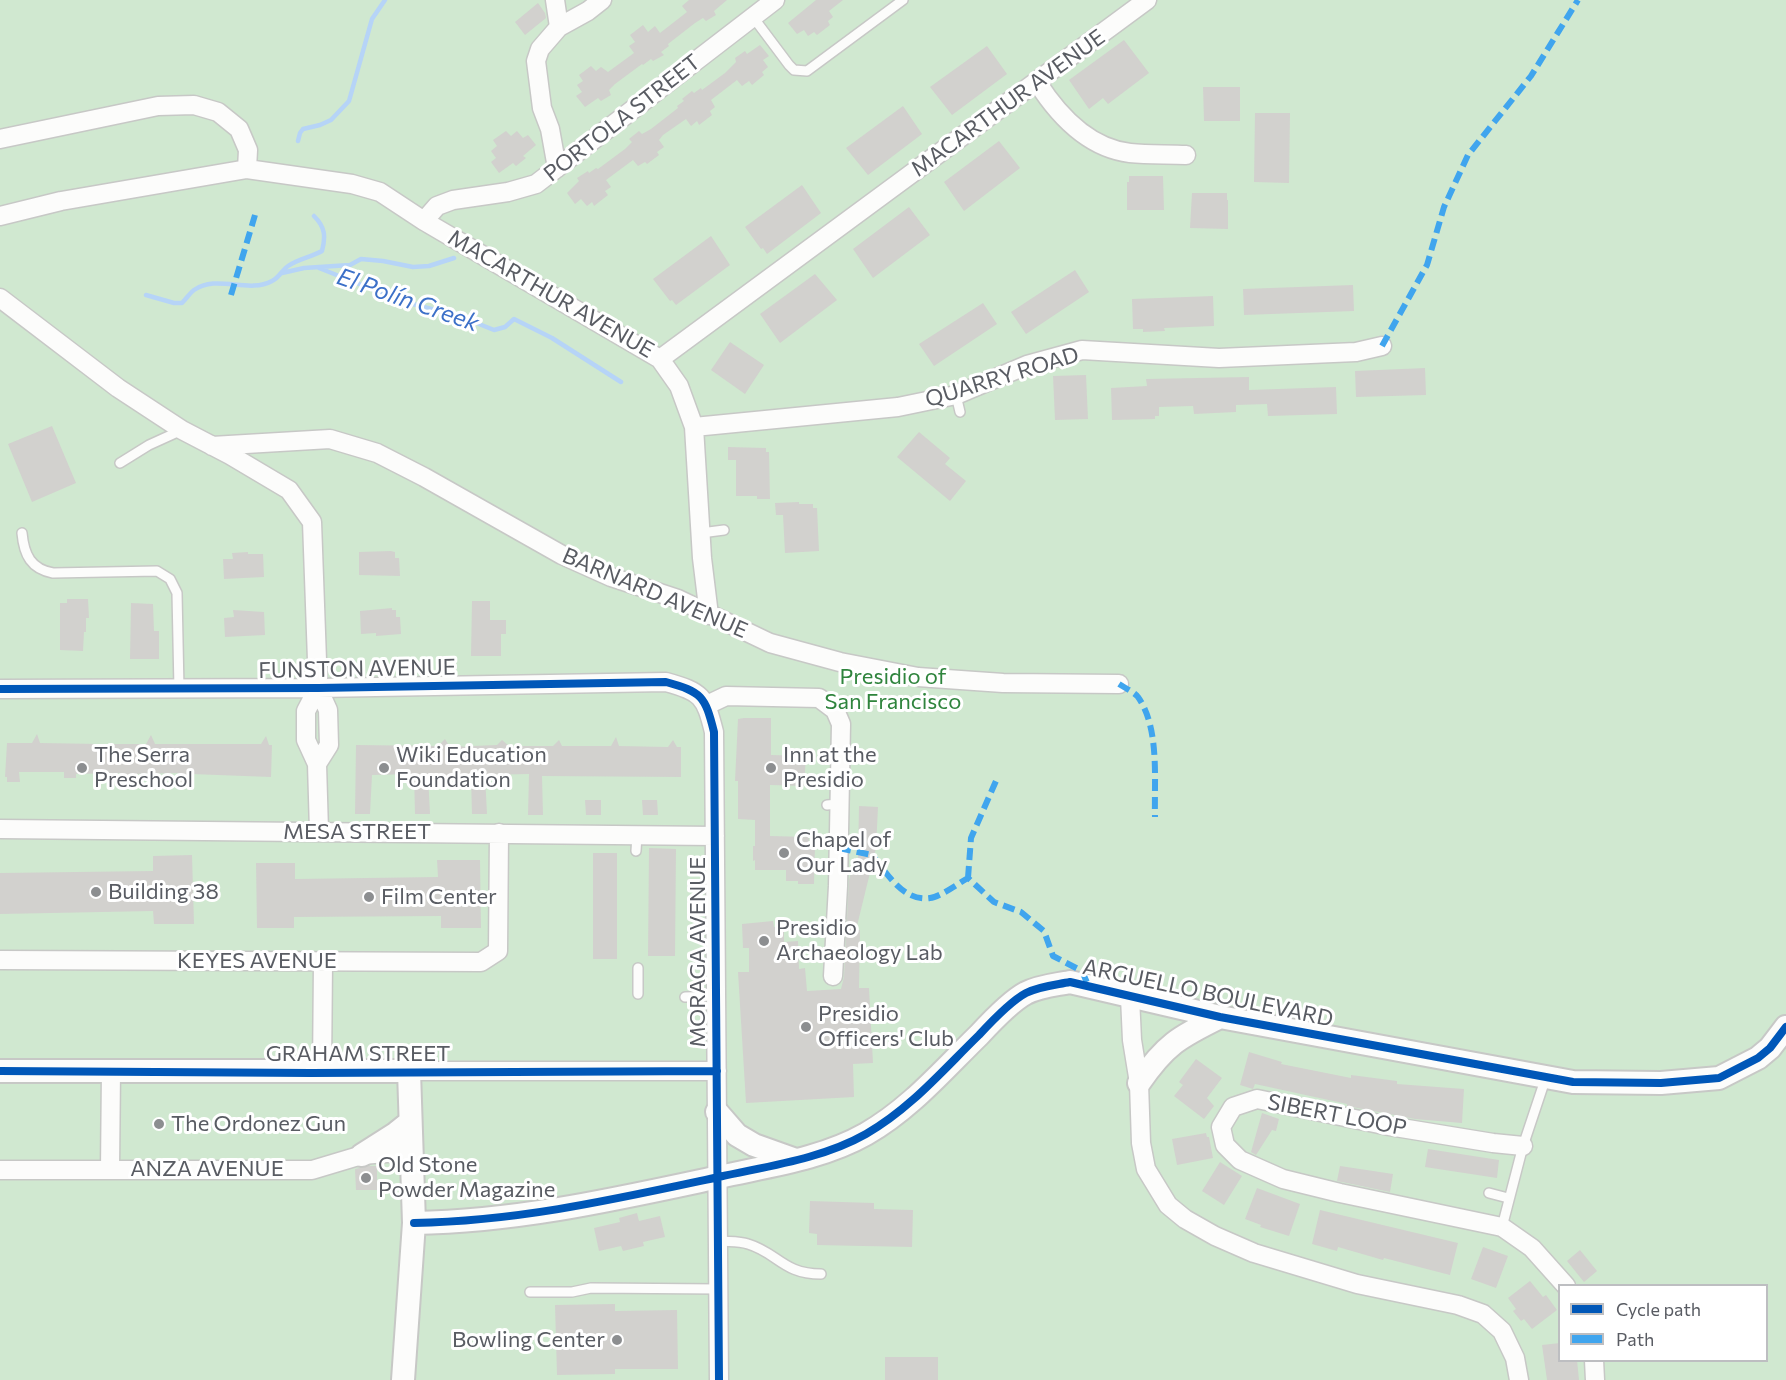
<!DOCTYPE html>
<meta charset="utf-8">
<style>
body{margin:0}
#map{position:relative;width:1786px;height:1380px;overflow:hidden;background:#eaeae4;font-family:Commissioner,sans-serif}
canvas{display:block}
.legend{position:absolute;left:1558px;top:1284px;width:210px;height:78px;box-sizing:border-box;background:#fff;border:2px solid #bdbec1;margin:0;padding:8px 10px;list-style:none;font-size:18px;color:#595c63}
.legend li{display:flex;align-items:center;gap:12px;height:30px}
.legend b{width:30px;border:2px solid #bdbec1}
</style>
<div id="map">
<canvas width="1786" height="1380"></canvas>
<ul class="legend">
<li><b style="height:8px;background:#0057b8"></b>Cycle path</li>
<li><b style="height:8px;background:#40a5ee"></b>Path</li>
</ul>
</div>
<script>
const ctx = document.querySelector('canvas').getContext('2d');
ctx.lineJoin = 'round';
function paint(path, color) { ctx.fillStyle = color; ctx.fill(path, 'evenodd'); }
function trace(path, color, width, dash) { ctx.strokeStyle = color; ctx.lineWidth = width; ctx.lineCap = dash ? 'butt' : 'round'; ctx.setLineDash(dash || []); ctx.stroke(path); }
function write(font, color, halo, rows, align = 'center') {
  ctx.font = font + ' Commissioner,sans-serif'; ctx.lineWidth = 6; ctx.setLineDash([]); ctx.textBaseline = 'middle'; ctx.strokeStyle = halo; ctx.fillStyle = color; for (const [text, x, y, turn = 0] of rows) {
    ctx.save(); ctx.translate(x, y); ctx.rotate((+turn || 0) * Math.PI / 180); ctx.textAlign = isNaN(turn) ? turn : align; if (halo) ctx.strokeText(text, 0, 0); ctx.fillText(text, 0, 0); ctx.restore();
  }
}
const green = new Path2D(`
 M0,0H1786V1380H0ZM1560,1286H1766V1360H1560Z`);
const stream = new Path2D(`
 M298,141L300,133L303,129L320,125L331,120L349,101L372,19L385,0
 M319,268L402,301L464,318L494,330L505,327L514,319L552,338L621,382
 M282,273L304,268L350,265L361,259L383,261L413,267L429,266L454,258
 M146,295L174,303H182C186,299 190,293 194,290C217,274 248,294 272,281C279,278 282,270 288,266C298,259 311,257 322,251C326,236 325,227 314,216`);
const building = new Path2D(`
 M689,0H727L714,11L716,15L706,21L703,18L695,23L668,44L669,46L661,52L664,55L653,61L651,59L643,65L642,64L615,84L609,90L611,95L601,101L598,98L585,107L576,96L582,92L577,85L583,81L579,75L591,66L596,71L601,67L608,72L634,53L629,46L635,42L630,35L643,25L648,32L655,26L660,33L687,12L682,6Z
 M816,0H843L829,11L833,17L828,21L830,25L817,35L814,32L808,36L804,30L797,34L788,23Z
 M538,3L545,13L546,18L525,35L515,22Z
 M1124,40L1149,73L1108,104L1103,98L1089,109L1069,80Z
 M760,45L769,56L763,60L768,67L762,72L764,75L752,85L749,81L742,86L737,80L711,100L715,107L710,111L712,115L699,125L697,121L691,126L686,119L663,135L659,140L664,147L657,152L659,155L647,164L645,162L638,166L633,160L606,180L611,187L605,191L608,195L594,206L592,202L587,206L581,199L575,204L567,193L579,181L577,178L588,171L589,173L596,168L598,169L625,149L632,142L629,139L639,131L642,134L651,129L678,108L677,106L684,101L682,99L692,91L694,93L701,88L702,90L725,73L736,62L735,58L745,51L747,54Z
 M987,46L1007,74L952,115L930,87Z
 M1203,87H1240V121H1204Z
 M903,106L922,134L868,175L846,148Z
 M1255,113H1290L1289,183L1254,182Z
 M506,131L511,136L517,131L523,138L528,135L536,145L523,156L526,158L516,166L513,163L499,173L491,162L496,158L491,151L497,146L493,140Z
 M999,141L1020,168L964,211L944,182Z
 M1129,176H1163L1164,210H1127V182H1129Z
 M802,185L821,213L767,254L763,248L761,249L745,227Z
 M1192,193H1227V200H1228V229L1190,228Z
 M909,207L930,235L873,278L853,249Z
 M711,236L730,265L676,305L672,300L670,301L653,279Z
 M1075,270L1089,292L1026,334L1011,312Z
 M815,274L837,300L780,343L760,314Z
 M1353,285L1354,311L1244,315L1243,289Z
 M1213,296L1214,326L1164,328L1165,331L1143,332V329H1133L1132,299Z
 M983,303L997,324L934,366L919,344Z
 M730,342L764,365L745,394L711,370Z
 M1425,368L1426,395L1356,397L1355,371Z
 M1086,375L1088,419L1055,420L1053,376Z
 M1249,377V390L1336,387L1337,414L1268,416L1267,404L1236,405V412L1194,414L1193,406L1159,407V416H1155V419L1112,420L1111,388L1147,386L1146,379Z
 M52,426L76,483L32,502L8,444Z
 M919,432L950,458L945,464L966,481L950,501L897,457Z
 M728,447L766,448V452H769L770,499H757V496H736V460H728Z
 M799,502V504H813V508H817L819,551L785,553L783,515H776L775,503Z
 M391,551L395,552V558H399L400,576L359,575V552Z
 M248,552V554H263L264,577L224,579L223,559H233L232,553Z
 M67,599H88L89,618H86V632H84L83,651L60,650V603H67Z
 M472,601H490V620H506V634H501V656H471Z
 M131,603L153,604L154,631H159V659H130Z
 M392,608V610H396V617H400L401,634L376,636V633L361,634L360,611Z
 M233,610L264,612L265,635L225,637L224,618L234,617Z
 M744,718H771V755L806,756L804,786L770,785V836L809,837V845H815L814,884H798V881H786V870H755V860L753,861V846H755V820L738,819V781H735L738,719Z
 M37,734L40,743L101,744H146L151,735L155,744H261L266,736L269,745H272L271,777L191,774L190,783L178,782V773L134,774V777L121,778L120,773L76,774V778H64V772H19L20,782H7V777H5L7,743H32Z
 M616,737L619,746L668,747L673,740L677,747H681V777L542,776L543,815H528L529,774L485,775L487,814H472L471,778L428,775L430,814H415L414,774L372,775L370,814H355L356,745L438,746L445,739L448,744L472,748V746L497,745L502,740L509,746H553L559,740L562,746H611Z
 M585,800H601V815H586Z
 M642,800H657L658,815H643Z
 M859,806L878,807L876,848L856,930H860L859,988H869L873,1063L853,1064L854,1097L746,1103L738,972H749V948H743L742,924L773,921L774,927L784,926V942L798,941L799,969L805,968L807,991L841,989L844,977L849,880L855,858L858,859Z
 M649,848L676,849L675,956H648Z
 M593,853H617V959H593Z
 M192,855L194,924H154L153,911L0,914V873L153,871V856Z
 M437,860H480L481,928H441V916L294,917V928H257L256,863H295V879L438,877Z
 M1249,1052L1282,1062L1281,1064L1351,1078V1075L1397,1081V1084L1464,1089L1462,1123L1415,1119L1347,1106V1104L1255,1084L1253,1089L1240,1085Z
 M1196,1059L1222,1078L1207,1098L1214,1106L1204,1119L1174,1096L1183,1085L1179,1082Z
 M1262,1113L1279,1119L1276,1131L1272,1130L1256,1155L1251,1152Z
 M1206,1133L1207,1137H1209L1213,1158L1177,1165L1172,1139Z
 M1428,1149L1499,1160L1497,1178L1425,1167Z
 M1220,1162L1242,1176L1224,1205L1202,1191Z
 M369,1166H377V1190H356L355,1169Z
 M1340,1166L1393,1174L1390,1192L1337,1181Z
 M1257,1188L1300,1204L1289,1236L1260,1227L1261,1225L1245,1219Z
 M810,1201L874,1203V1209L913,1210L912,1247L817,1245V1234L809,1233Z
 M1320,1210L1458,1243L1450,1275L1384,1258L1383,1260L1338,1247L1337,1251L1312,1244Z
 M637,1213L639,1221L660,1216L665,1237L643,1242L644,1246L623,1251L621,1246L599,1251L594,1228L620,1222L619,1218Z
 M1483,1247L1508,1256L1496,1288L1471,1279Z
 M1580,1250L1597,1271L1584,1282L1567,1261Z
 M1530,1281L1543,1297L1546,1295L1557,1310L1532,1329L1524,1319L1521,1321L1513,1311L1516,1309L1508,1298Z
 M615,1304V1311L677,1310L678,1369H615V1374L557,1375L555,1305Z
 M1560,1343V1360H1577L1579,1380H1547L1542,1345Z
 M885,1357H938V1380H885Z`);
const service = new Path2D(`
 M753,17L789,65L794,70L807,71L903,0
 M956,395L960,412
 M120,463L149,445L182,430
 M22,533C24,555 31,569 53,573L157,571L170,579L177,593L179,689
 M701,533L724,530
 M827,805L839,804
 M636,851L637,835
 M638,994V968
 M685,997L716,996
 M1489,1193L1508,1198
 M1502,1227L1523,1146L1546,1077
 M719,1241C728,1242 739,1241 748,1244C778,1253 783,1274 821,1274
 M530,1292H572L591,1288L719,1289`);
const minor = new Path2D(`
 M555,0L559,27L540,49L536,61L542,108L550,129L557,168
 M559,27L588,11L602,0
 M1037,82C1058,115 1088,148 1130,153C1149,155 1168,154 1186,155
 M0,139L158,106L194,105L218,112L239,129L248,150L247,169
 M0,216L61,201L247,169L352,184L380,192L424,221L660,359L1147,0
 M424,221L437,206L453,200L508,192L536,184L775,0
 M0,298L118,388L182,430L230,455L289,490L312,522L318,688L328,710L329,745L317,764
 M660,359L679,386L694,427L702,558L709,615
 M694,427L898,407L956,395L1027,365L1082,350L1219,358L1356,352L1382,346
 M212,446L330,439L377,453L424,477L562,555L611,577L678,599L770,643L840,662L918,677L1003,683L1119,684
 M318,688L306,711V740L317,764L319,831
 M0,689L318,688L666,682C702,692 705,696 714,732L719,1380
 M707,705L726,696L819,698L835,710L841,724L838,886L833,976
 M0,829L715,836
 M0,960L481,962L498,951L499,833
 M1130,997L1132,1040L1139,1083L1141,1143L1146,1169L1168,1205L1185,1219L1215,1236L1254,1253L1357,1284L1458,1305L1483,1314L1502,1331L1515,1358L1519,1380
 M409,1071H717
 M322,1073L323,962
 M1523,1146L1493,1143L1389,1126L1257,1099L1233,1107L1221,1127L1225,1145L1240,1160L1283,1179L1340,1193L1502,1227L1532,1248L1566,1286
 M110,1169L111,1071
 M0,1170H312L362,1155L411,1151
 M1594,1360L1595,1380`);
const tertiary = new Path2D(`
 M0,1071H409L414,1223L403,1380
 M1139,1083C1165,1045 1179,1037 1220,1017
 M717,1112L737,1135L754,1145L796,1160
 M362,1155L395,1134L410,1122
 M414,1223C520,1221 616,1199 719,1177C768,1166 822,1159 866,1134C910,1109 943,1070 979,1035C991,1022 1011,1001 1026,993C1040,986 1055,985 1070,982L1220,1017L1573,1082L1661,1083L1719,1078L1758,1058L1770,1048L1786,1027`);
const quiet = new Path2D(`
 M231,295L255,215
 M1382,346L1427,265L1444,207L1468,155L1531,76L1578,0
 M1119,684C1125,688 1134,692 1138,697C1160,728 1154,781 1155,817
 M839,848L872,855C887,873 903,902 930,898C940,897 959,883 968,878L994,902L1021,912L1044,931L1053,956L1082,971L1088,985
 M968,878L971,838L996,781`);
const cycleway = new Path2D(`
 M0,689L318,688L666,682C702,692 705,696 714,732L719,1380
 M0,1071L311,1073L717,1071
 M414,1223C520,1221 616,1199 719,1177C768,1166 822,1159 866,1134C910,1109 943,1070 979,1035C991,1022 1011,1001 1026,993C1040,986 1055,985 1070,982L1220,1017L1573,1082L1661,1083L1719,1078L1758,1058L1770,1048L1786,1027`);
const markers = [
 [82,768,6,"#8c8e90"],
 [384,768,6,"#8c8e90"],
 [771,768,6,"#8c8e90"],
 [784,853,6,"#8c8e90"],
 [96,892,6,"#8c8e90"],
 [369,897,6,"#8c8e90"],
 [764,941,6,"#8c8e90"],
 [806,1027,6,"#8c8e90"],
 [159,1124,6,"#8c8e90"],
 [366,1178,6,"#8c8e90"],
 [617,1340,6,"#8c8e90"]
];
const streetNames = [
 ["MACARTHUR AVENUE",1008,103,-36],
 ["PORTOLA STREET",622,118,-38],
 ["MACARTHUR AVENUE",551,294,30],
 ["QUARRY ROAD",1002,377,-17],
 ["BARNARD AVENUE",655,593,23],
 ["FUNSTON AVENUE",357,669,-1],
 ["MESA STREET",357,832],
 ["MORAGA AVENUE",698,952,-90],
 ["KEYES AVENUE",257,961],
 ["ARGUELLO BOULEVARD",1208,993,12],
 ["GRAHAM STREET",358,1054],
 ["SIBERT LOOP",1337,1115,11],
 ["ANZA AVENUE",207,1169]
];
const parkNames = [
 ["Presidio of",893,677],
 ["San Francisco",893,702]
];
const poiNames = [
 ["The Serra",94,755],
 ["Preschool",94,780],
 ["Wiki Education",396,755],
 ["Foundation",396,780],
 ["Inn at the",783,755],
 ["Presidio",783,780],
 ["Chapel of",796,840],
 ["Our Lady",796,865],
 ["Building 38",108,892],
 ["Film Center",381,897],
 ["Presidio",776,928],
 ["Archaeology Lab",776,953],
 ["Presidio",818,1014],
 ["Officers' Club",818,1039],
 ["The Ordonez Gun",171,1124],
 ["Old Stone",378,1165],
 ["Powder Magazine",378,1190],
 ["Bowling Center",605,1340,"right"]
];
const waterNames = [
 ["El Polín Creek",408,300,19]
];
paint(green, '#d0e8d0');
trace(stream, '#b6d4f7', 4.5);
paint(building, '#d2d1ce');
trace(service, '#c7c8c6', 12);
trace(minor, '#c7c8c6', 21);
trace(tertiary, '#c7c8c6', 26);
trace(service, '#fcfcfb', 9);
trace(minor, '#fcfcfb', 18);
trace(tertiary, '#fcfcfb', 22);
trace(quiet, '#40a5ee', 6, [12, 6]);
trace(cycleway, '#0057b8', 8);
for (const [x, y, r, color] of markers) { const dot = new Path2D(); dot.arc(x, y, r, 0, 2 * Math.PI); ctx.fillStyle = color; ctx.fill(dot); trace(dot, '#fff', 2); }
write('22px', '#595c63', '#fff', streetNames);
write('22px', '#2f843d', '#fff', parkNames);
write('22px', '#595c63', '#fff', poiNames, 'left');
write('italic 24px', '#3c70c8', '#fff', waterNames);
</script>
